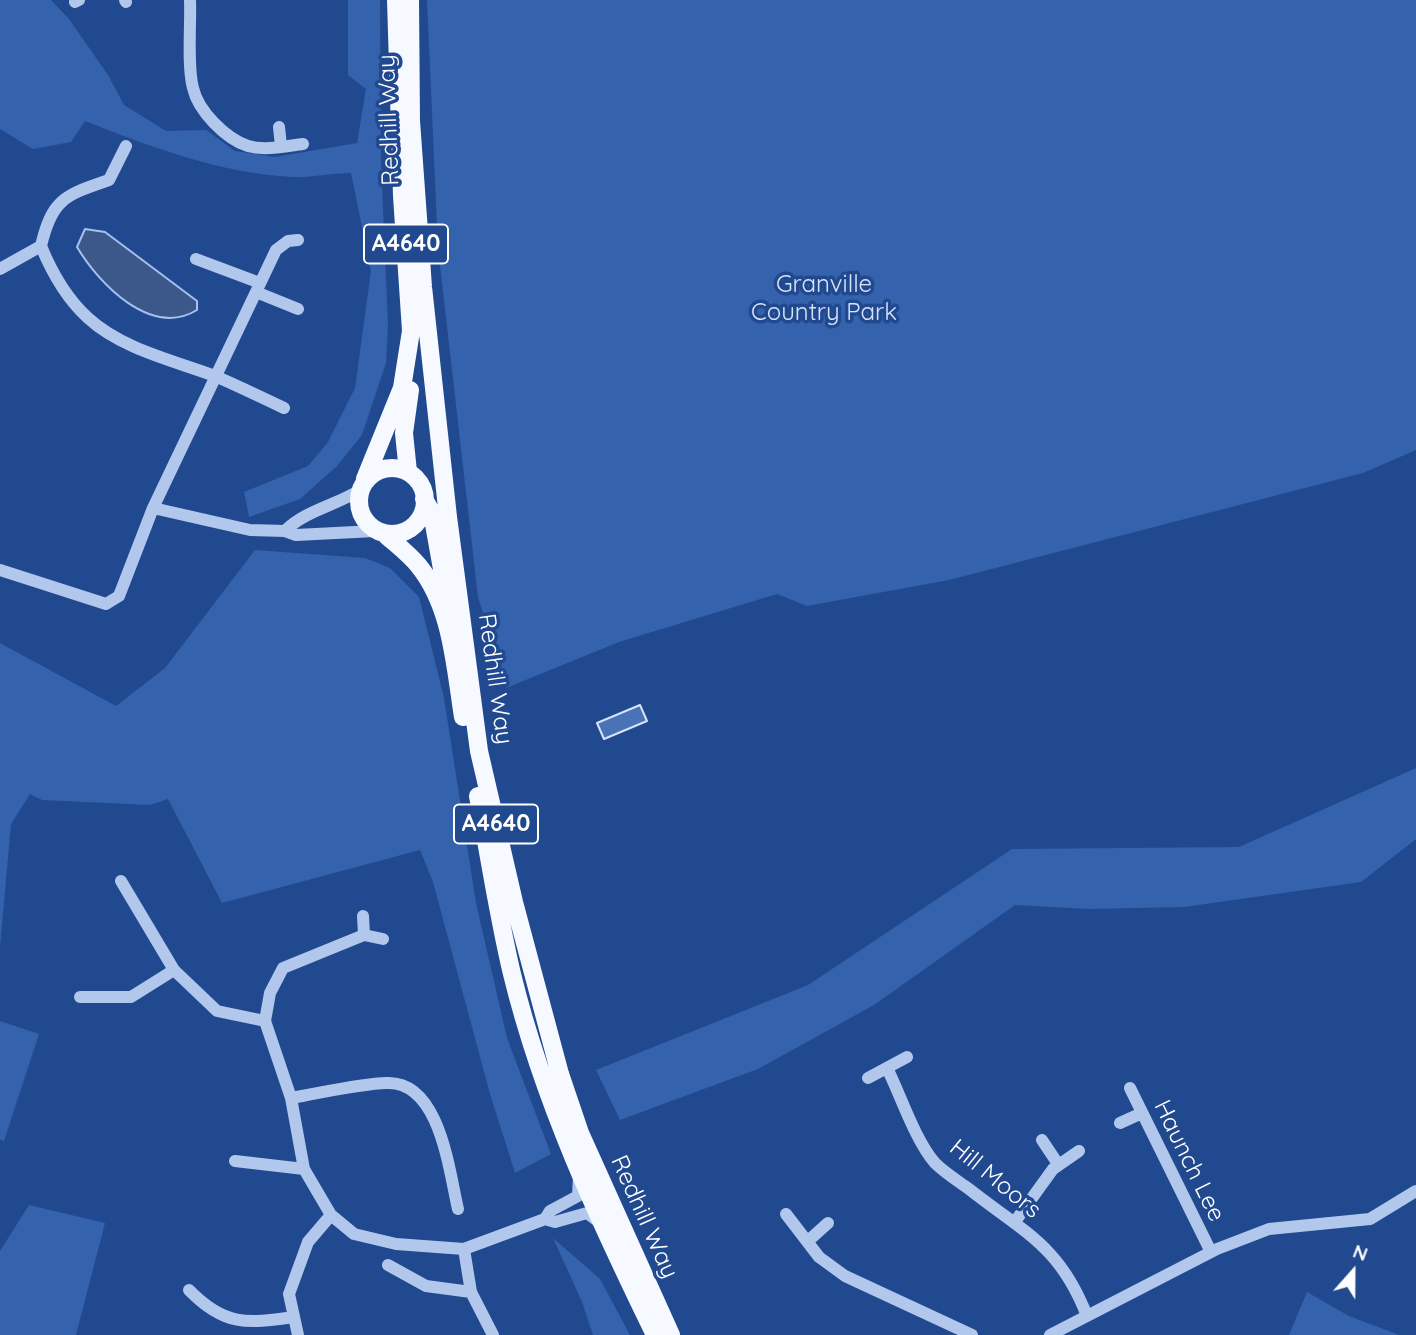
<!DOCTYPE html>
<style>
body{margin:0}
#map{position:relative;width:1416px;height:1335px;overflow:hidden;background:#21498f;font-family:Quicksand,sans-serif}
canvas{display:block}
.north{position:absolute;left:1318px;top:1237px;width:70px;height:70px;-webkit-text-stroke:5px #21498f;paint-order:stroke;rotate:21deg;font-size:19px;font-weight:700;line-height:28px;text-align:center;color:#fff}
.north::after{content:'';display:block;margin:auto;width:24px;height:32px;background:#fff;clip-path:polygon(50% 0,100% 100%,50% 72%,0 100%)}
</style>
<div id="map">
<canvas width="1416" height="1335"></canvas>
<div class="north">N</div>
</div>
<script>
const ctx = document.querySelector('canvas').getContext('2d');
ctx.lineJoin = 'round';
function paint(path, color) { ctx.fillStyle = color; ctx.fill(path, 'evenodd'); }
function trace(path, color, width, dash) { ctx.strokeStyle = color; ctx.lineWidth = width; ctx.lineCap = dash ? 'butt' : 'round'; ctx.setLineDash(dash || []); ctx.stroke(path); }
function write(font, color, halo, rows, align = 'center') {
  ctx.font = font + ' Quicksand,sans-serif'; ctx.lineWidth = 7; ctx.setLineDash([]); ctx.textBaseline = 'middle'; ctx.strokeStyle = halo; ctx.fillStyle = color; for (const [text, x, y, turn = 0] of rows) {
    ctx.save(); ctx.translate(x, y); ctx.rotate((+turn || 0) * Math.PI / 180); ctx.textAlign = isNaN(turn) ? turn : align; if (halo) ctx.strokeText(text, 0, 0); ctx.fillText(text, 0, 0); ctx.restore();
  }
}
const green = new Path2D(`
 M0,0H51L69,19L108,75L124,105L166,131L206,130L235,151L275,157L357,143L366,89L348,75V0H380L381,161L388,326L386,363L362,435L337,466L300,499L249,517L244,492L308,466L328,442L355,388L371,271L351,173C331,173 311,178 292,177C219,173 151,147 85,121L71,142L33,149L0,129Z
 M427,0H1416V450L1363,473L949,580L807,606L777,594L619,642L506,688L478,597L438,248Z
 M255,550L365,558L390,568L419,597L444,698L476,903L507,1038L551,1154L515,1173L490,1094L433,882L420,850L222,903L168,799L150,805L42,800L30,794L11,824L0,947V643L116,706L165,668Z
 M1416,768V839L1361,882L1184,907L1089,909L1015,905L874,1005L758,1069L620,1120L596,1070L808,985L1012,849L1239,847Z
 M0,1021L39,1034L4,1141L0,1139Z
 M29,1205L105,1223L76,1335H0V1251Z
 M553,1238L600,1279L630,1335H593L582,1302Z
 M1307,1292L1349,1316L1399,1335H1289Z`);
const water = new Path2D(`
 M85,229L105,232L197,301V310C151,338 99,284 77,247Z`);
const building = new Path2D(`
 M640,705L647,721L604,739L597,723Z`);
const minor = new Path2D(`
 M125,0L126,2
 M190,0C191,24 187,66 193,88C198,111 226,139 248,146C265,151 286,146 303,144
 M75,2L79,0
 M279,127L281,146
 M126,146L109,180C66,195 52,198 41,246C52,273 66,298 88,318C122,349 172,360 215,376C238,386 261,397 284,408
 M196,259L260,283
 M0,269L41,246
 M256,292L298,309
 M153,508L250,530L285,531L296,535L375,531
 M285,531C304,511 337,505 360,490
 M0,570L106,604L119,596L153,508L276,250L288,241L298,240
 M363,916L364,935L383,939
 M364,935L283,968L270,993L265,1021L291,1098L304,1169L331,1215L354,1234L396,1244L464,1249L545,1219L550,1211L578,1196L579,1176
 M174,970L217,1011L265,1021
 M80,997H131L174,970L121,881
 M887,1068C901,1096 915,1140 935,1163C945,1173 958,1181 969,1189C1025,1233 1060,1246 1087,1316
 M868,1078L907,1057
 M1130,1088L1211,1252
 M291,1098C322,1093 356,1084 387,1083C440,1081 449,1171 458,1209
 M1120,1123L1142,1113
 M1042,1140L1058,1164
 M235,1161L304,1169
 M786,1214L819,1257L845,1276L972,1335
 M545,1219L555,1222L587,1213L599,1222
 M1014,1223L1053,1169L1079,1151
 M808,1241L828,1223
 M464,1249L471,1292
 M388,1265L426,1286L471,1292L493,1335
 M189,1290C224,1326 247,1324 293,1317
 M298,1335L289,1294L308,1242L331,1215
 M1050,1335L1217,1249L1269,1229L1370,1219L1416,1191`);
const major = new Path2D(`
 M410,0L411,121L423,287L448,517L479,751L514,902L560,1074L580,1133L671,1335
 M359 501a33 33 0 1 1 66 0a33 33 0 1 1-66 0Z
 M408,472L404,433L410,390
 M365,479L402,388L411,331L402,196L396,0
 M424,499L432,513L445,586L457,604
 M386,535C397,545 409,554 418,565C452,606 455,667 463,717
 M478,796C489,855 498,915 512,974C543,1101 598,1218 655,1335`);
const shields = [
 [406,244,84],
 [496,824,84]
];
const shieldNames = [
 ["A4640",406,244],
 ["A4640",496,824]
];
const streetNames = [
 ["Redhill Way",389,120,-92],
 ["Redhill Way",495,679,82],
 ["Haunch Lee",1189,1161,64],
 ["Hill Moors",995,1179,39],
 ["Redhill Way",644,1217,66]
];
const parkNames = [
 ["Granville",824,285],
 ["Country Park",824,313]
];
paint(green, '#3562ac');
paint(water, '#3c588b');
trace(water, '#a5c1ed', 2);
paint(building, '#4a72b6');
trace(building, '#d6e3f9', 2);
trace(minor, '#b1c7ec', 12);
trace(major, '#f6f9ff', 18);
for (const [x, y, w] of shields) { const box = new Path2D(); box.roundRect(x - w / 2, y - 19.5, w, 39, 5); ctx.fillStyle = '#21498f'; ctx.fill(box); trace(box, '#fff', 2); }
write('bold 23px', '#fff', null, shieldNames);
write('24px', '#fff', '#21498f', streetNames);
write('24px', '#d6e3f9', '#21498f', parkNames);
</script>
